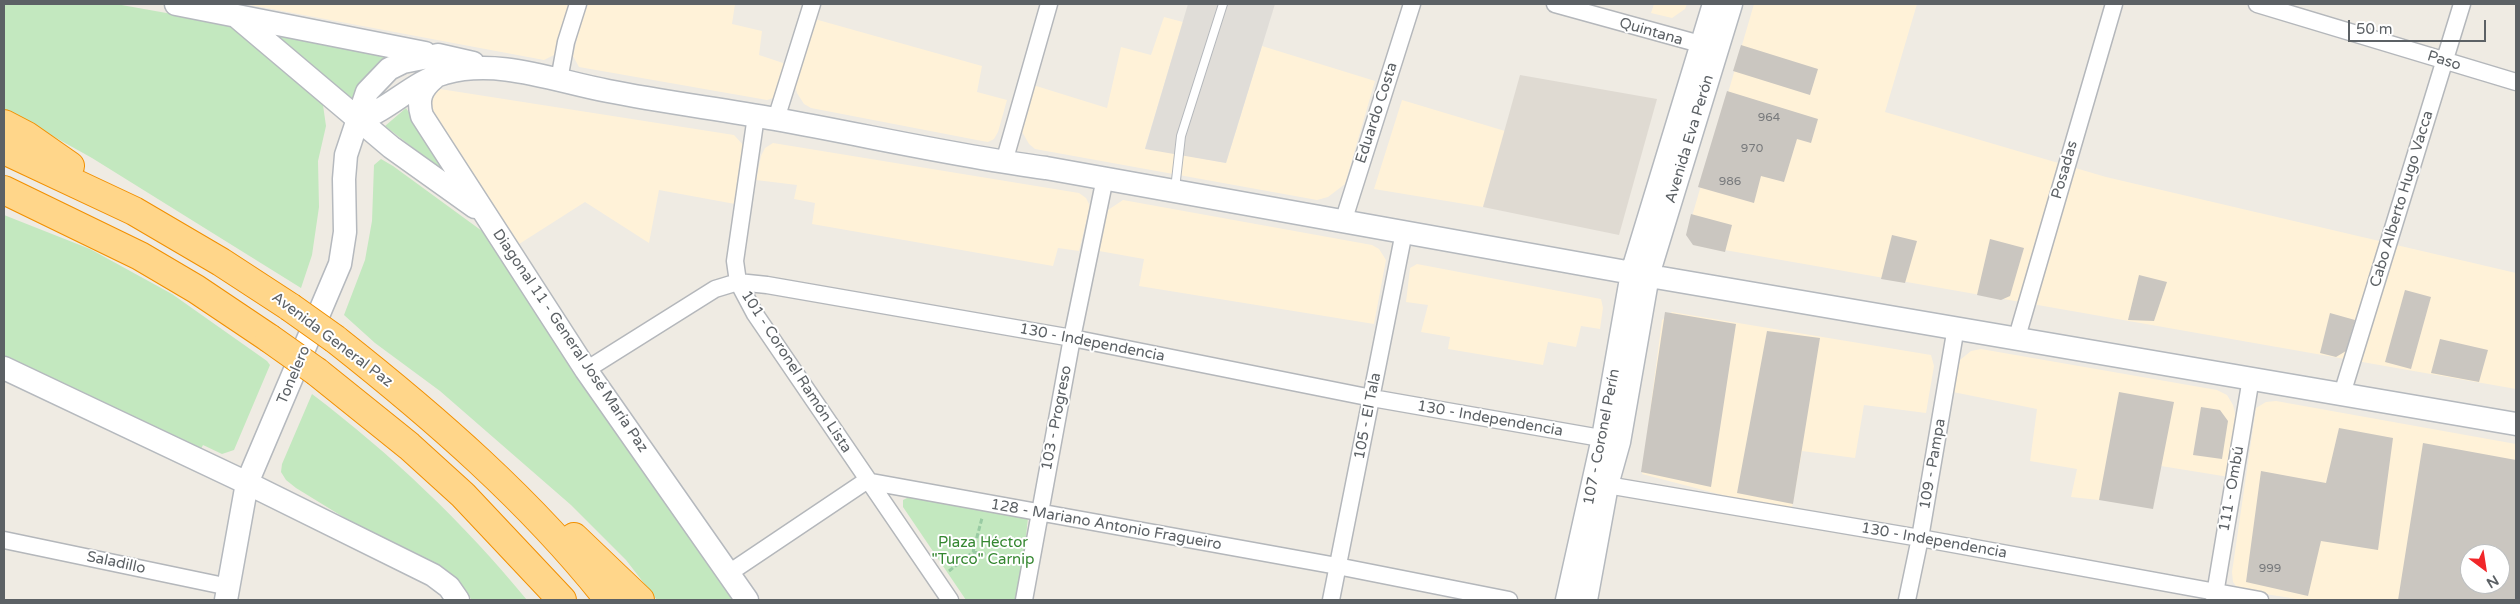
<!DOCTYPE html>
<meta charset="utf-8">
<style>
body{margin:0}
#map{position:relative;width:2520px;height:604px;overflow:hidden;background:#efebe3;font-family:"Varela Round",sans-serif}
canvas{display:block}
.frame{position:absolute;inset:0;border:5px solid #5c6165;pointer-events:none}
.north{position:absolute;left:2460px;top:544px;width:50px;height:50px;box-sizing:border-box;background:#fff;border:1px solid #bec0c1;border-radius:50%;rotate:149deg;font-size:14px;font-weight:700;line-height:20px;text-align:center;color:#5c6165}
.north::after{content:'';display:block;margin:auto;width:18px;height:22px;background:#f1272a;clip-path:polygon(50% 0,100% 100%,50% 72%,0 100%)}
.scale{position:absolute;left:2348px;top:20px;width:138px;height:22px;box-sizing:border-box;border:2px solid #5c6165;border-top:0;padding-left:6px;font-size:15px;line-height:18px;white-space:nowrap;color:#5c6165;-webkit-text-stroke:4px #fff;paint-order:stroke}
</style>
<div id="map">
<canvas width="2520" height="604"></canvas>
<div class="frame"></div>
<div class="north">N</div>
<div class="scale">50 m</div>
</div>
<script>
const ctx = document.querySelector('canvas').getContext('2d');
ctx.lineJoin = 'round';
function paint(path, color) { ctx.fillStyle = color; ctx.fill(path, 'evenodd'); }
function trace(path, color, width, dash) { ctx.strokeStyle = color; ctx.lineWidth = width; ctx.lineCap = dash ? 'butt' : 'round'; ctx.setLineDash(dash || []); ctx.stroke(path); }
function write(font, color, halo, rows, align = 'center') {
  ctx.font = font + ' "Varela Round",sans-serif'; ctx.lineWidth = 4; ctx.setLineDash([]); ctx.textBaseline = 'middle'; ctx.strokeStyle = halo; ctx.fillStyle = color; for (const [text, x, y, turn = 0] of rows) {
    ctx.save(); ctx.translate(x, y); ctx.rotate((+turn || 0) * Math.PI / 180); ctx.textAlign = isNaN(turn) ? turn : align; if (halo) ctx.strokeText(text, 0, 0); ctx.fillText(text, 0, 0); ctx.restore();
  }
}
const commercial = new Path2D(`
 M245,4H570L558,50L554,55L544,60Z
 M585,4H735L732,24L762,31L759,55L789,65L777,97L767,100L579,67L573,56Z
 M1654,4H1687L1685,9L1672,18L1651,13Z
 M1754,4H1917L1885,112L2106,177L2516,273V389L1696,245L1688,230Z
 M1164,17L1183,22L1145,148L1226,163L1262,46L1375,81L1345,184L1328,197L1317,200L1035,149L1029,144L1021,130L1033,85L1107,108L1121,47L1151,55Z
 M811,18L982,66L977,92L1007,100L998,132L994,139L988,142L982,141L811,108L804,104L797,93L794,81Z
 M440,89L734,135L745,147L735,204L659,190L649,243L585,202L516,246L429,112L428,100Z
 M1402,100L1505,131L1483,207L1374,189Z
 M773,143L1079,193L1086,198L1090,206L1079,251L1058,248L1053,266L812,224L815,203L794,199L797,185L756,180L761,156L765,148Z
 M1123,200L1372,245L1379,249L1386,260L1374,324L1139,286L1144,259L1099,251L1104,218L1108,210Z
 M1417,264L1601,299L1603,308L1600,329L1581,326L1576,347L1548,342L1543,365L1448,349L1450,337L1421,332L1428,305L1406,302L1410,268Z
 M1672,312L1931,355L1934,366L1926,413L1864,405L1855,458L1802,451L1791,513L1642,474L1662,320Z
 M1981,349L2217,390L2227,395L2233,405L2238,425L2229,477L2161,466L2099,500L2071,497L2077,469L2030,461L2037,409L1953,392L1960,360L1971,351Z
 M2276,401L2516,444V600H2304L2239,590L2233,582L2232,572L2256,408L2266,402ZM2470,554H2500V584H2470Z`);
const industrial = new Path2D(`
 M1188,4H1275L1226,163L1145,149Z`);
const education = new Path2D(`
 M1520,75L1657,99L1619,235L1483,207Z`);
const green = new Path2D(`
 M4,4H116L228,24L322,98L326,126L318,161L319,207L312,255L301,288L92,158L4,109Z
 M259,26L403,55L356,105Z
 M406,108L453,179L385,126Z
 M381,159L393,166L482,231L510,267L735,600H657L626,560L571,505L440,391L375,343L344,315L365,260L372,221L374,165Z
 M4,215L90,249L172,294L267,361L270,365L234,450L222,454L203,445L200,451L4,362Z
 M312,394C391,454 464,523 527,600H472L449,573L353,523L296,488L286,480L281,472L282,464Z
 M909,497L1028,518L1019,600H966L903,507V500Z`);
const building = new Path2D(`
 M1741,45L1818,69L1810,95L1733,71Z
 M1727,91L1818,119L1811,143L1797,139L1784,182L1761,176L1754,203L1698,187Z
 M1691,214L1732,225L1725,252L1693,245L1686,235Z
 M1892,235L1917,241L1905,283L1881,279Z
 M1990,239L2024,248L2010,296L2001,300L1977,295Z
 M2139,275L2167,282L2154,321L2128,320Z
 M2405,290L2431,297L2411,369L2385,362Z
 M1665,312L1736,324L1711,487L1641,472Z
 M2330,313L2355,320L2346,351L2336,357L2320,353Z
 M1767,331L1820,338L1793,504L1737,493Z
 M2440,339L2488,350L2479,382L2431,373Z
 M2119,392L2174,402L2153,509L2099,500Z
 M2201,407L2220,410L2228,421L2222,459L2193,455Z
 M2339,428L2393,438L2378,550L2321,541L2308,596L2246,582L2261,471L2326,483Z
 M2423,443L2516,460V600H2398ZM2470,554H2500V584H2470Z`);
const path = new Path2D(`
 M973,552L1015,559
 M949,571L973,552L982,518`);
const lane = new Path2D(`
 M1175,189L1181,136L1223,4`);
const street = new Path2D(`
 M1555,4L1711,47
 M2257,4L2516,82
 M559,80L566,42L578,4
 M756,116L735,261L738,282L755,314L950,600
 M776,119L812,4
 M1004,162L1049,4
 M1343,222L1412,4
 M2017,337L2114,4
 M586,370L715,289L738,282L767,285L1072,338L1372,398L1612,440
 M2342,394L2462,4
 M1607,485L1920,538L2260,600
 M4,540L229,587
 M729,573L866,481L1337,566L1509,600
 M1024,600L1072,338L1105,178
 M1331,600L1404,232
 M1907,600L1920,538L1956,327
 M2214,600L2251,378`);
const secondary = new Path2D(`
 M176,4L425,53
 M236,16L391,147L475,207
 M434,78C421,89 417,99 422,116L586,370L747,600
 M359,120C390,109 413,82 445,73C498,58 555,81 608,91C663,102 720,109 775,119C865,135 955,156 1046,168L1632,273L2516,424
 M4,368L247,483L433,575L449,587L458,600
 M226,600L247,483L340,264L345,232L344,179L346,155L367,92L389,69L403,62L438,55L473,63
 M1567,600L1603,438L1632,273L1714,4
 M1586,600L1607,485L1619,442L1648,275L1731,4`);
const highway = new Path2D(`
 M4,124L27,136L70,166
 M4,150L134,211L221,262L290,307
 M4,190L140,256L196,289L269,338
 M335,339C434,417 531,501 609,600
 M317,372L409,446L463,495L562,600
 M574,537L640,600`);
const highwayBridge = new Path2D(`
 M290,307L335,339
 M269,338L317,372`);
const numberNames = [
 ["964",1769,118],
 ["970",1752,149],
 ["986",1730,182],
 ["999",2270,569]
];
const streetNames = [
 ["Quintana",1651,32,16],
 ["Paso",2444,61,17],
 ["Eduardo Costa",1377,113,-72],
 ["Avenida Eva Perón",1690,139,-73],
 ["Posadas",2065,170,-74],
 ["Cabo Alberto Hugo Vacca",2402,199,-73],
 ["Avenida General Paz",332,340,37],
 ["Diagonal 11 - General José María Paz",570,341,56],
 ["130 - Independencia",1092,343,11],
 ["101 - Coronel Ramón Lista",796,372,57],
 ["Tonelero",294,375,-67],
 ["105 - El Tala",1368,416,-79],
 ["103 - Progreso",1057,418,-79],
 ["130 - Independencia",1490,419,10],
 ["107 - Coronel Perín",1602,437,-79],
 ["109 - Pampa",1933,464,-80],
 ["111 - Ombú",2232,489,-80],
 ["128 - Mariano Antonio Fragueiro",1106,525,10],
 ["130 - Independencia",1934,541,10],
 ["Saladillo",116,563,12]
];
const parkNames = [
 ["Plaza Héctor",983,543],
 ["\"Turco\" Carnip",983,560]
];
paint(commercial, '#fff2d8');
paint(industrial, '#e0ddd8');
paint(education, '#dfdad2');
paint(green, '#c3e8bf');
paint(building, '#cac6c0');
trace(lane, '#b4b7bb', 10);
trace(street, '#b4b7bb', 19);
trace(secondary, '#b5b9be', 25);
trace(highway, '#f29000', 30);
trace(path, '#99cba3', 3, [5, 2.5]);
trace(lane, '#fff', 8);
trace(street, '#fff', 16);
trace(secondary, '#fff', 22);
trace(highway, '#ffd68a', 28);
trace(highwayBridge, '#f29000', 30, []);
trace(highwayBridge, '#ffd68a', 28);
write('12px', '#787a7c', null, numberNames);
write('15px', '#5c6165', '#fff', streetNames);
write('15px', '#358731', '#fff', parkNames);
</script>
